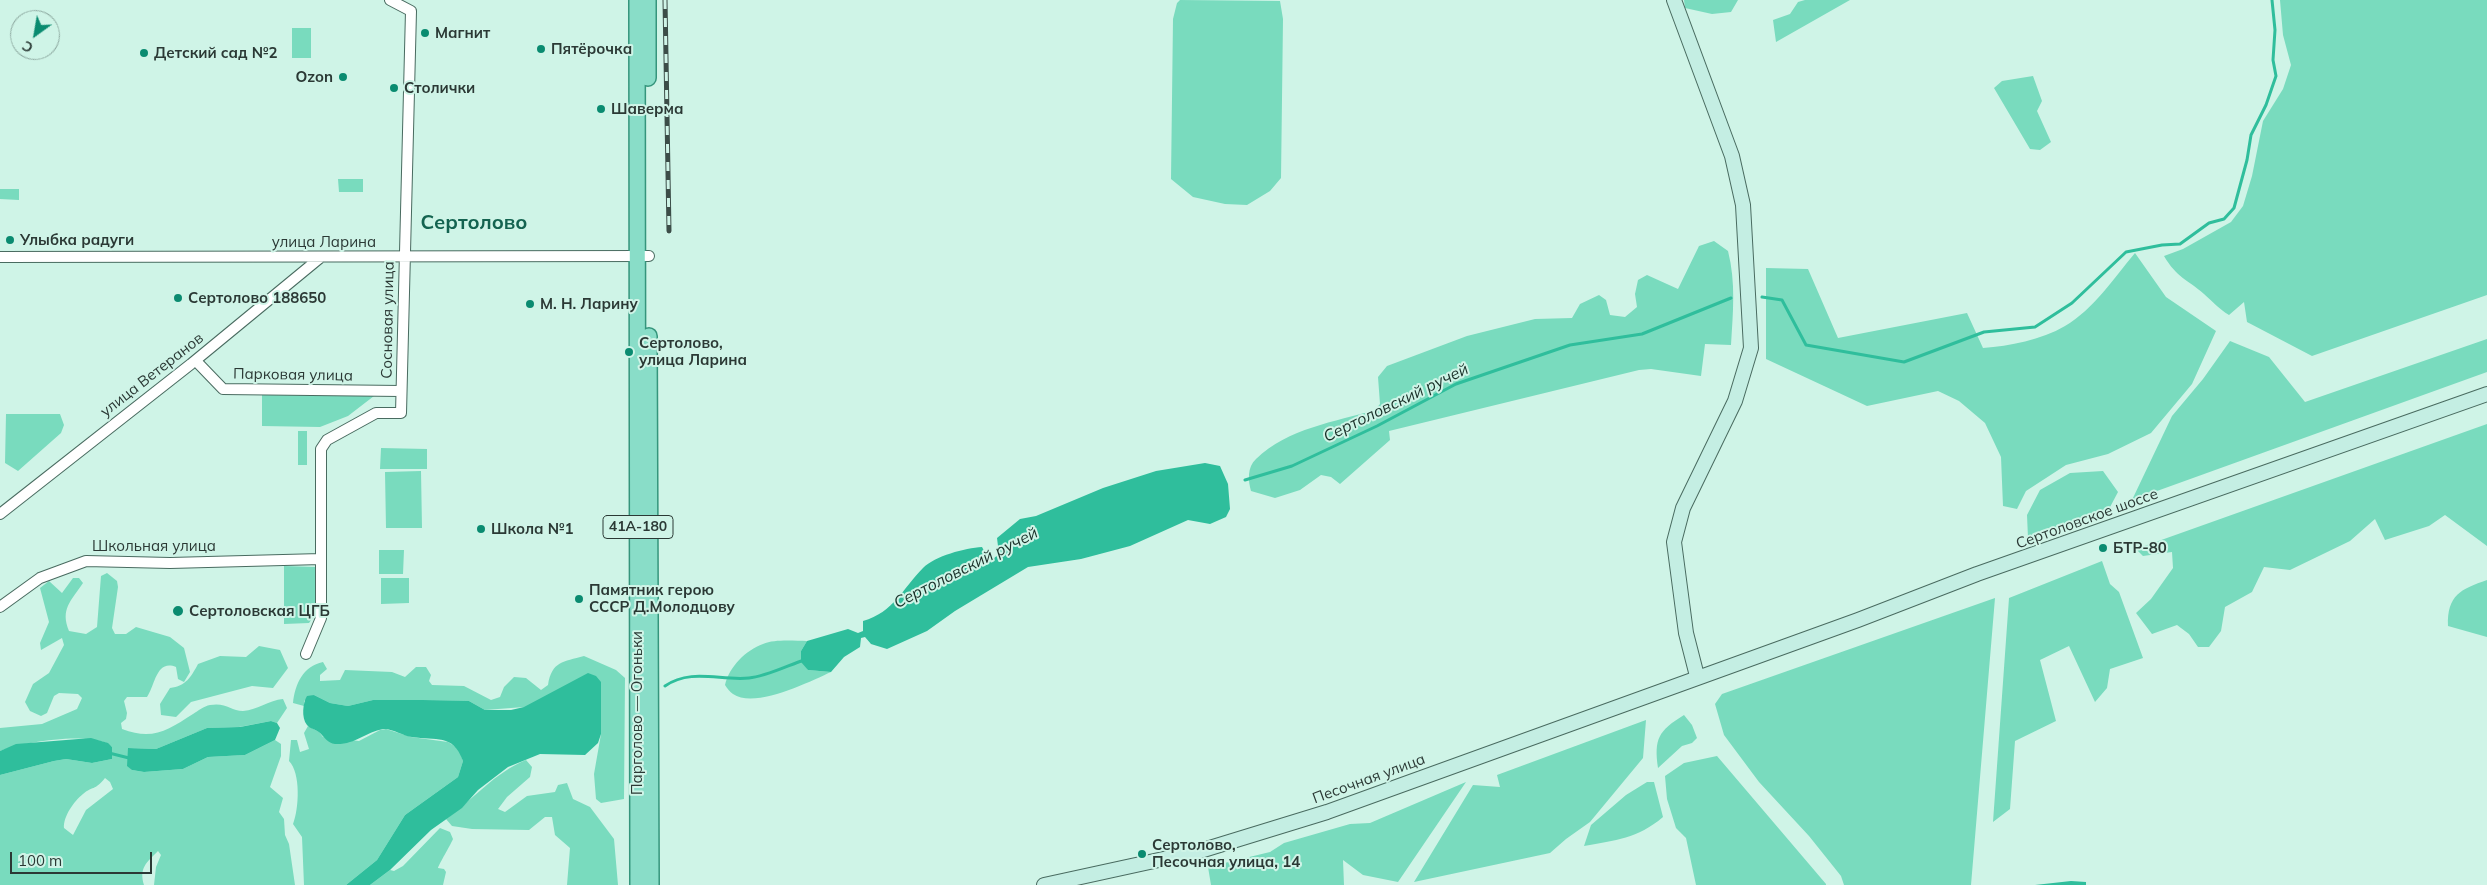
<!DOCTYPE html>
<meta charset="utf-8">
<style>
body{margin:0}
#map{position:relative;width:2487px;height:885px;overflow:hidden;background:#cff4e7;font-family:Mulish,sans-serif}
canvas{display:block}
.north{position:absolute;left:10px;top:10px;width:50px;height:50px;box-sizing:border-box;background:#cff4e7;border:1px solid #8da9a0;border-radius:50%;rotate:212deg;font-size:14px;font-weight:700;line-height:20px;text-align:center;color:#2b3935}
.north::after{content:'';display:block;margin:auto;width:18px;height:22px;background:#0a8b70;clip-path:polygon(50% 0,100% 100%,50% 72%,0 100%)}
.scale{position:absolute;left:10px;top:852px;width:142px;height:22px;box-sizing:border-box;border:2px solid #2b3935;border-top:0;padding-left:6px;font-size:15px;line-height:18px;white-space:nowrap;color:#2b3935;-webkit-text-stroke:4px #cff4e7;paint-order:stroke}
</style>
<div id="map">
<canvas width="2487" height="885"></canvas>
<div class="north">С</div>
<div class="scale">100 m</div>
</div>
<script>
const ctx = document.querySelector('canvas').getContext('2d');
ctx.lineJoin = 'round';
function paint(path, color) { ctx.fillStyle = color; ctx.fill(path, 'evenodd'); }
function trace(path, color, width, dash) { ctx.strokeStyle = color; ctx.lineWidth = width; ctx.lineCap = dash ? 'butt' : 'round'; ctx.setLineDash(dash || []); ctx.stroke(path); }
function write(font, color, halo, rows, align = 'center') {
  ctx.font = font + ' Mulish,sans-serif'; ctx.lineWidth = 4; ctx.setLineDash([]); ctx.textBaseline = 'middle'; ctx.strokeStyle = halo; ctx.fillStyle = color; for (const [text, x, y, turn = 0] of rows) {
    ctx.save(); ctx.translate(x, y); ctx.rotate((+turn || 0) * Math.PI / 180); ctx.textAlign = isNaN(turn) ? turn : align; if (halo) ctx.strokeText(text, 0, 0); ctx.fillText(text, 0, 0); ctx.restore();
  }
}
const green = new Path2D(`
 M1180,0L1280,1L1283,19L1281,178L1270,191L1247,205L1225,204L1193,197L1171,179L1173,19L1177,3Z
 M1684,0H1738L1731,12L1712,14L1685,8Z
 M1805,0H1850L1776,42L1773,20L1790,14L1798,2Z
 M2280,0H2487V295L2312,356L2247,322L2244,302L2229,315C2219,309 2213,302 2204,294C2187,279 2177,278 2164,256L2183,249L2231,222L2243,206L2252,176L2263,121L2283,89L2291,65L2283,35Z
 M292,28H311V58H292Z
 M2033,76L2042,101L2037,111L2051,142L2040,150L2030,149L1994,88L2002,81Z
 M338,179H363V192H339Z
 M0,189H19V200L0,199Z
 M1714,241L1728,251C1736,283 1733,312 1731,345L1705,344L1701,376L1651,369L1639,370L1389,431L1390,440L1340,484L1331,477L1321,475L1300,490L1275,498L1251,491C1248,481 1247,467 1256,459C1288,428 1335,422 1375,410L1380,404L1378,377L1387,366L1467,336L1535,319L1572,318L1580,304L1599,295L1606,300L1610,315L1625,317L1637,307L1635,294L1638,280L1647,275L1678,289L1699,246Z
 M2135,253L2166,297L2216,331L2192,384L2151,433L2108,454L2066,465L2026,491L2017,509L2003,506L2001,457L1985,423L1959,401L1938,391L1867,406L1766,359V268L1808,269L1838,338L1967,313L1983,348C2010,346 2041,340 2065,326C2094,309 2114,278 2135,253Z
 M2487,339V372L2132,500L2172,416L2203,379L2230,341L2269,357L2305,402Z
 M262,395L374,396L348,416L320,427L262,426Z
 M6,414H60L64,425L61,433L18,471L5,463Z
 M2487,424V546L2445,515L2429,526L2385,540L2375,519L2350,541L2290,570L2264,567L2252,592L2225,607L2221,631L2209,647H2198L2189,634L2177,625L2152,634L2136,613L2151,599L2173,568L2172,552L2143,556L2136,549Z
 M298,431H307V465H298Z
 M381,448L427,449V469H380Z
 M421,471L422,528H386L385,472Z
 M2103,471L2118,492L2109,509L2028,538L2027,515L2040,490L2070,473Z
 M379,550H404L403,574H379Z
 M2102,561L2110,584L2119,592L2143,658L2110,669L2107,688L2095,702L2069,646L2040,660L2056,721L2015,741L2010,809L1993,822L2009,598Z
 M284,566L316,567L317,612L309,623L284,624Z
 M107,573L117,581L118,587L112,628L115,634H126L136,627L170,637L184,648L190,672L184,682L178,679L176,667C156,659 155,686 147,697H127L124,701L127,713L126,719L121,723L122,729C153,741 168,730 193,714C198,711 204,706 210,705C226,702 231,711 243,711C258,710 269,700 283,699L287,708L277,723L271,721L239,727L207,728L156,749L128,748L132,770L144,772L183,769L208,757L245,755L275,740L281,744V756L270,787L283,798L279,812L284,819L285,835L289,844L295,885H154L156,867L161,855L158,851C146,863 139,868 144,885H0V775L54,761L66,759L92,763L112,759V747C96,730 21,742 0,751V728L42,724L77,709L82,698L78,694L59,693L54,696L47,713L41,716L30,711L25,702L33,684L49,673L64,645L62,638L41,650L40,643L49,622L40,588L49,581L62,593L73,578H79L83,583C71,601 60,609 69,631L86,634L97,627L101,576ZM105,778L110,782L113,789L86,810L73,835L64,828C63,817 74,801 83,794C92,786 95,791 105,778Z
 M381,578H409V603L381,604Z
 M2487,580V637L2448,626C2447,595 2461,589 2487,580Z
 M1995,598L1971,885H1844L1841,876L1809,836L1759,782L1724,735L1715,704L1722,694Z
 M807,641L801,651L808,670L831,672C809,682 755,709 733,694C730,692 727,688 725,685C729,667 746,650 763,644C775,639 794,641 807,641Z
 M259,646L280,650L288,668L273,688L252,686L191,702L176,717L161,715L160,704L170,688C186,686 191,677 198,664L220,656L246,657Z
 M584,656L616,670L625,678L624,799L601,803L596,799L594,774L601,734L524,707L485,710L469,701L373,700L348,706L330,703L314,695L304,701V706L293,703C295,684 303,666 323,662L327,669L320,675V681L340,680L345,670L392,672L405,677L416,667H426L431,675L429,681L432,685L464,686L491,700L500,697L504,687L514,677L526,678L541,690L548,685C552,661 563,662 584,656Z
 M1684,715L1692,725L1697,738L1692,743L1682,746L1658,768C1654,739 1658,731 1684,715Z
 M1646,720L1643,758L1590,822L1566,839L1550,853L1414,882L1473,785L1500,787L1497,775Z
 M308,726L319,732L323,737L359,741L380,730L386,729L411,737L448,742L459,749L463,761L458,777L405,815L377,860L346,885H304L302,837L293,824C299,809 301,773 289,761L291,740H297L300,752L309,749L304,733Z
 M1717,756L1826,884V885H1696L1686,838L1676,828L1667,799L1665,776L1684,763Z
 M526,760L532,767L530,777L507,797L498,809L505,812L527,796L555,792L558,785L567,783L573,799L590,807L614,839L618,885H567L570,848L555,835L552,817H545L529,830L472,829L452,826L446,819C474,799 494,773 526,760Z
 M1466,782L1398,882L1363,875L1343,860L1344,885H1211L1208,867L1270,852L1284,843L1350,824L1370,823Z
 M1647,782H1654L1663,817C1637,839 1616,840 1584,846L1591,825L1626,795Z
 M440,828L450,832L453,839C450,846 439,864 438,868L444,869L446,872L443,885H370L390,870L394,871L403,866Z`);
const water = new Path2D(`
 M1205,463L1220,466L1228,484L1230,509L1226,517L1210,524L1188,520L1130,546L1081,559L1028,567L955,611L927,631L887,649L871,644L865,637L861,638L860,647L844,657L831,672L808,670L801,662V651L807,641L848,629L858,633L863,631V621C894,612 902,589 923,568C935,556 965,548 982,547L988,558L993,559L999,554L997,538L1020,519L1036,516L1103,488L1156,471Z
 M588,673L596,676L601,682V734L598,743L585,755L540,754L508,767L478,790L462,808L431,830L390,870L370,885H346L377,860L405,815L458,777L463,761C453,733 436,741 412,737C403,736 392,728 383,729C366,732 355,745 335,744C328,743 324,737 320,733C316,729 310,729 307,725C301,718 303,702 307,696L314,695L330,703L348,706L373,700H423L469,701L485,710H511L524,707Z
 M271,721L277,723L280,728L275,740L245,755L208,757L183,769L144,772L132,770L127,766L128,748L156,749L207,728L240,727Z
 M91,738L108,743L112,747V759L92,763L66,759L54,761L0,775V751L16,744Z
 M2071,881L2086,882V885H2035Z`);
const stream = new Path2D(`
 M1762,297L1782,300L1806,345L1904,362L1984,332L2035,327L2072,303L2126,252L2162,245L2180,244L2209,223L2224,219L2234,208L2247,160L2251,135L2266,105L2276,76L2273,60L2275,30L2272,0
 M1245,480L1292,466L1377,426L1456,384L1570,345L1642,334L1731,298
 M665,686C691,668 720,681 749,678C765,677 789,665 804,660
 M109,753L129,758`);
const street = new Path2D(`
 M0,257L649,256
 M196,361L223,389L401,391
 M0,514L191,364L321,257
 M0,607L40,578L86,561L170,563L321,559V449L327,440L376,413H401L411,11L390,0
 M306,654L321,618V559`);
const secondary = new Path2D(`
 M1674,0L1732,156L1743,205L1751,348L1735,401L1683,508L1674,542L1686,633L1697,676
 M1044,885L1200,851L1327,812L1858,620L1977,574L2487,394`);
const primary = new Path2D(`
 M637,0L638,885
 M648,0V78
 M649,336L651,885`);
const rail = new Path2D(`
 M665,0L669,231`);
const markers = [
 [425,33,5,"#0a8b70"],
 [541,49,5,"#0a8b70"],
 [144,53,5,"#0a8b70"],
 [343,77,5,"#0a8b70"],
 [394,88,5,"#0a8b70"],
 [601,109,5,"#0a8b70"],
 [10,240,5,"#0a8b70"],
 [178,298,5,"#0a8b70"],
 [530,304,5,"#0a8b70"],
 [629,352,5,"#0a8b70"],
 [481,529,5,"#0a8b70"],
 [2103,548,5,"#0a8b70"],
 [579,599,5,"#0a8b70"],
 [178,611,6,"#0a8b70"],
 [1142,854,5,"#0a8b70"]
];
const shields = [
 [638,527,70]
];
const shieldNames = [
 ["41А-180",638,527]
];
const poiNames = [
 ["Магнит",435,33],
 ["Пятёрочка",551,49],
 ["Детский сад №2",154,53],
 ["Ozon",333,77,"right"],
 ["Столички",404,88],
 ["Шаверма",611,109],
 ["Улыбка радуги",20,240],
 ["Сертолово 188650",188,298],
 ["М. Н. Ларину",540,304],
 ["Сертолово,",639,343],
 ["улица Ларина",639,360],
 ["Школа №1",491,529],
 ["БТР-80",2113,548],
 ["Памятник герою",589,590],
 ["СССР Д.Молодцову",589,607],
 ["Сертоловская ЦГБ",189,611],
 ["Сертолово,",1152,845],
 ["Песочная улица, 14",1152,862]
];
const streetNames = [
 ["улица Ларина",324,242],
 ["Сосновая улица",388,320,-89],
 ["улица Ветеранов",152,375,-38],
 ["Парковая улица",293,375,1],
 ["Сертоловское шоссе",2087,519,-20],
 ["Школьная улица",154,546],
 ["Парголово — Огоньки",637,713,-90],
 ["Песочная улица",1369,779,-20]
];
const waterNames = [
 ["Сертоловский ручей",1396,403,-26],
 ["Сертоловский ручей",966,568,-27]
];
const districtNames = [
 ["Сертолово",474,223]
];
paint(green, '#79dbbe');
paint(water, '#2fbe9c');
trace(stream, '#2fbe9c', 3);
trace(street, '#496b60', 12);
trace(secondary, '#496b60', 16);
trace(primary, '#35957c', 18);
trace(street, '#fff', 10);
trace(secondary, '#c4eee3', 14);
trace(primary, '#89ddc8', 15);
trace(rail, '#3c4d48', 5);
trace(rail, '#cff4e7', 3, [9]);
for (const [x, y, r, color] of markers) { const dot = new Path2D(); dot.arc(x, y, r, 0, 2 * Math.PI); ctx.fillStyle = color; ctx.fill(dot); trace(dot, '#cff4e7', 2); }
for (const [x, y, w] of shields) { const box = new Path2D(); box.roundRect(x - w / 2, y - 11.5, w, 23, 4); ctx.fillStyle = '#cff4e7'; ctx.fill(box); trace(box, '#2b3935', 1); }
write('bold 14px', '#2b3935', null, shieldNames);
write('bold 15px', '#2b3935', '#cff4e7', poiNames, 'left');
write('15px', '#2b3935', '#cff4e7', streetNames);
write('italic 16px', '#1a3029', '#cff4e7', waterNames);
write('bold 20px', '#146350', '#cff4e7', districtNames);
</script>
